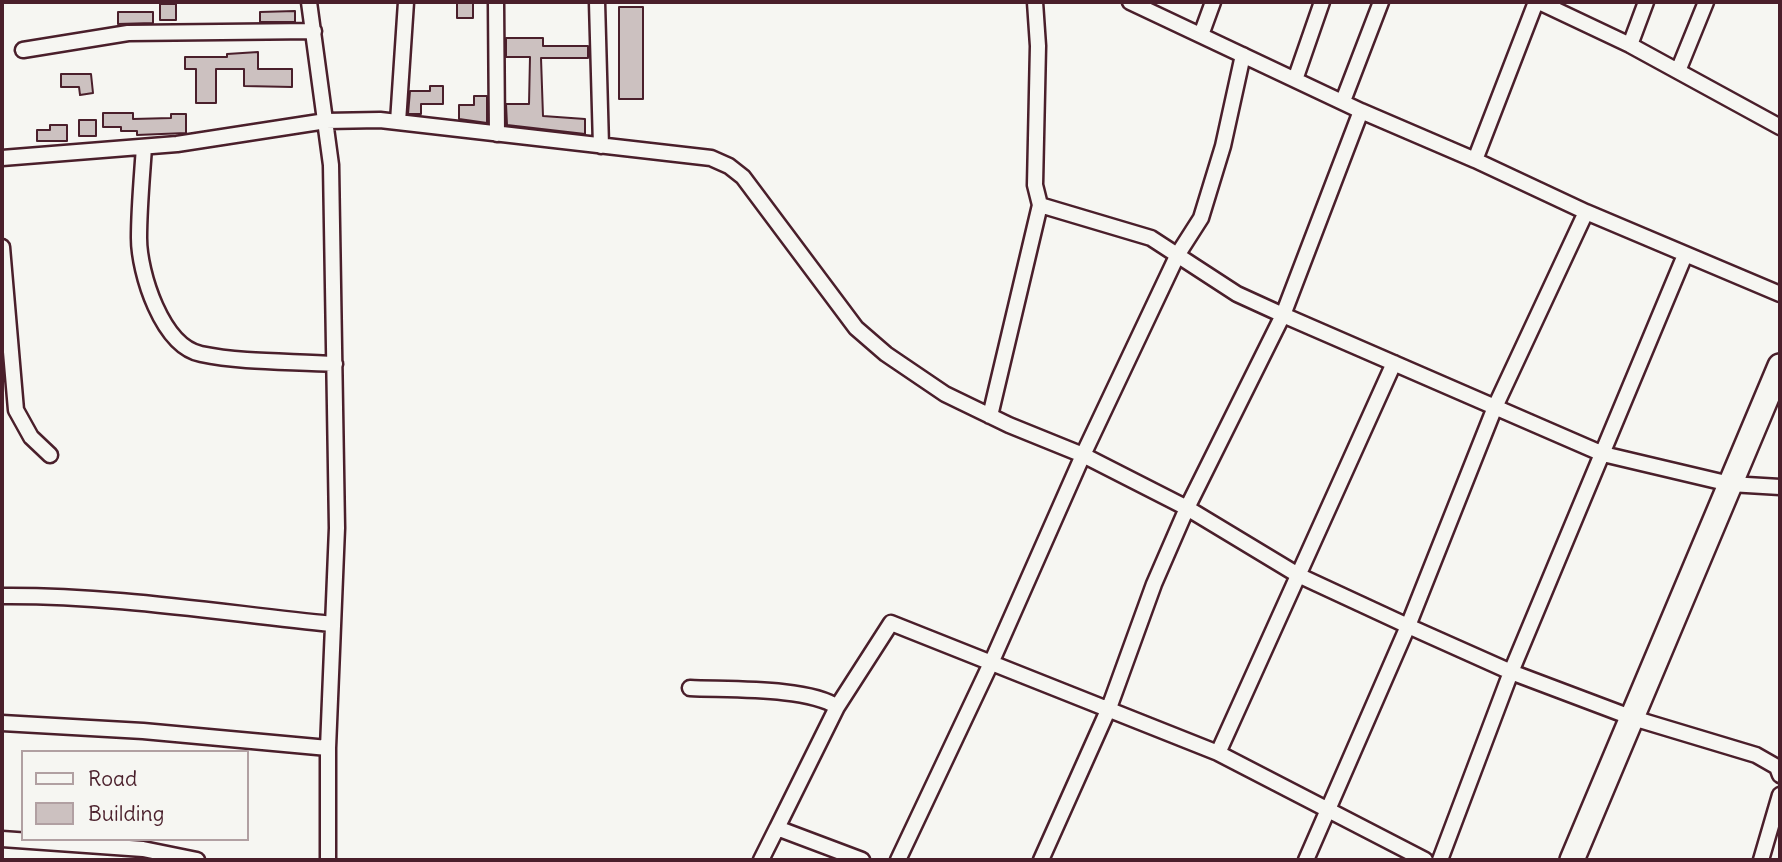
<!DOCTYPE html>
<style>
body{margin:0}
#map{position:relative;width:1782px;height:862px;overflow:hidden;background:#f6f6f2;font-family:Delius,sans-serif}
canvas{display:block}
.frame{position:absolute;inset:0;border:4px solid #4a1f2b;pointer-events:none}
.legend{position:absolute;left:21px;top:750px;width:228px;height:91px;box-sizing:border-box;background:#f6f6f2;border:2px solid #b1a0a2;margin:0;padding:9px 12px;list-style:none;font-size:21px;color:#4a1f2b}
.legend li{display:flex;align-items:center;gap:14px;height:35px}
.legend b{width:35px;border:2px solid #b1a0a2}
</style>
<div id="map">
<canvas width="1782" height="862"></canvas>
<div class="frame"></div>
<ul class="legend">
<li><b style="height:9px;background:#f6f6f2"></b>Road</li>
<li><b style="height:19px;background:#ccc1c0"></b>Building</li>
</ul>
</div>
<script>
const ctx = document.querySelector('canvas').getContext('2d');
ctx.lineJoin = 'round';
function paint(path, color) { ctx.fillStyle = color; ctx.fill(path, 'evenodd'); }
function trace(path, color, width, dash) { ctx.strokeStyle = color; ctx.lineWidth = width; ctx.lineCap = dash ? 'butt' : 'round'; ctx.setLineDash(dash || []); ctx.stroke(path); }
const building = new Path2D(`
 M457,2H473V18H457Z
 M160,4H176V20H160Z
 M619,7H643V99H619Z
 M295,11V22H260V12Z
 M118,12H153V23L118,24Z
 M506,38H543V46H588V58H541L543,116L585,119V134L507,125L506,104H529L530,57H506Z
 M258,52V69H292V87L244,86V69H216V103H196V69H185V57H227V54Z
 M61,74H91L93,93L80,95L79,87H61Z
 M430,86H443V104H421V114H408L410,91H430Z
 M474,96H487V123L459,119V105H474Z
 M103,113H133V119L171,118V114H186V133L137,135V131H121V127H103Z
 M79,120H96V136H79Z
 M50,125H67V141H37V130H50Z`);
const minor = new Path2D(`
 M496,2L497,134
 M597,2L601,146
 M1035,2L1038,46L1035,185L1040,205L1151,238L1237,294L1283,315L1361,111L1475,160
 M1130,2L1361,111
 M1536,2L1475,160L1586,212L1780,294
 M1539,2L1630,45L1780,127
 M1201,35L1213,2
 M1630,45L1646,2
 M23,50L128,33L314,31
 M1678,71L1706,2
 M1296,77L1322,2
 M1343,101L1381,2
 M398,122L406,2
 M144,147C142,177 139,208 139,238C139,273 162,346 201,354C244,363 292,361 335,364
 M2,158L177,144L326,121L380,120L711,158L729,166L743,177L856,328L886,354L945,394L1009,425L1083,455L1187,508L1298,575L1408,626L1511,672L1633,718L1756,755L1777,767L1780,775
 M2,247L16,410L31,437L50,455
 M990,416L1040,205
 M2,596C113,595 222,613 332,624
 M690,688C727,690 809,687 837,707
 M2,723L143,731L328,748L337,528L331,165L309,2
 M328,748V860
 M1218,753L1394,363
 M777,828L837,707L891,623L1218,753L1425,860
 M2,839L143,849L197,860
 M761,860L777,828L862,860
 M898,860L992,661L1083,455L1178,254L1201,218L1223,146L1243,55
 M1041,860L1109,708L1154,584L1187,508L1283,315L1603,454L1730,484L1780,487
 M1306,860L1408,626L1495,407L1586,212
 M1440,860L1511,672L1685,255
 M1761,860L1780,795`);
const primary = new Path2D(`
 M1572,860L1780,366`);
paint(building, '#ccc1c0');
trace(building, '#4a1f2b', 2);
trace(minor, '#4a1f2b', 19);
trace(primary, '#4a1f2b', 28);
trace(minor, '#f6f6f2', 14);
trace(primary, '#f6f6f2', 23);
</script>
